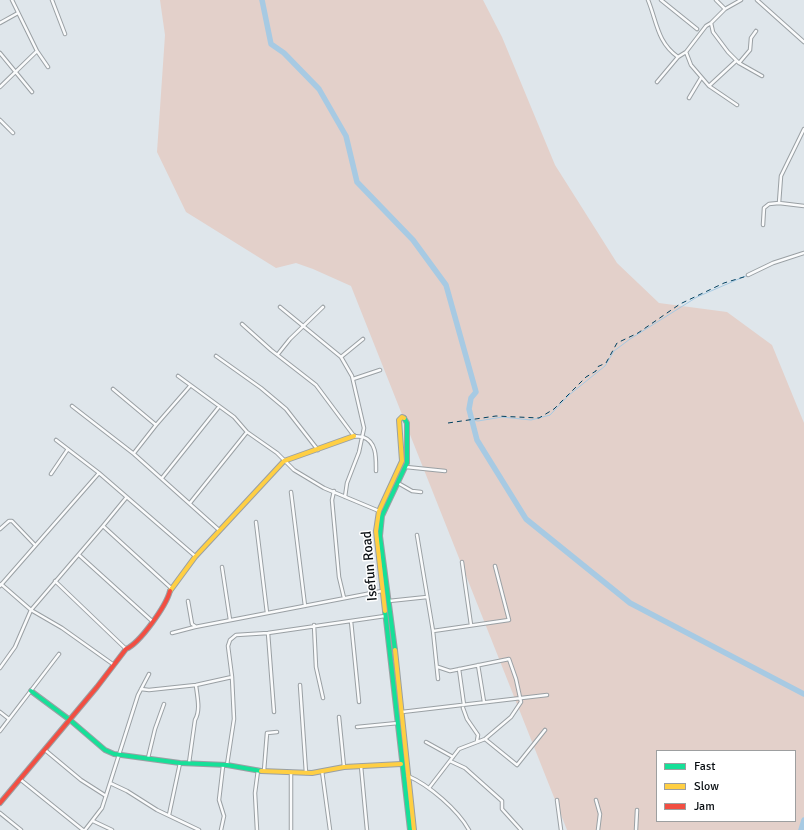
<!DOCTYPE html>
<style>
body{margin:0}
#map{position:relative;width:804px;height:830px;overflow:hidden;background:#dfe6eb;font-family:Signika,sans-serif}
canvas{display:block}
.legend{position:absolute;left:656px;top:750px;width:140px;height:72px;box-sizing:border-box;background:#fff;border:1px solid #9d9fa0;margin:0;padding:5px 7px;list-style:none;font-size:12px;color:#090e12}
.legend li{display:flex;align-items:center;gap:8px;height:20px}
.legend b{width:20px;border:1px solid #9d9fa0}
</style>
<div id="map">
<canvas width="804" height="830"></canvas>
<ul class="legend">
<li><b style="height:5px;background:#16e098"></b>Fast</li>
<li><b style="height:5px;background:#ffcf43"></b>Slow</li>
<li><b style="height:5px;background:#f24e42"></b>Jam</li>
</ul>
</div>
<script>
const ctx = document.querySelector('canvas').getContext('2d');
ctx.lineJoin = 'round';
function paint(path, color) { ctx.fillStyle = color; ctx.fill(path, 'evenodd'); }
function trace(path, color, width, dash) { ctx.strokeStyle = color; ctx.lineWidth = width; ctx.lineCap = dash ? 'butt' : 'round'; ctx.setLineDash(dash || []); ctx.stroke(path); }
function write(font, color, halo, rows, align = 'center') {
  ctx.font = font + ' Signika,sans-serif'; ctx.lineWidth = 3; ctx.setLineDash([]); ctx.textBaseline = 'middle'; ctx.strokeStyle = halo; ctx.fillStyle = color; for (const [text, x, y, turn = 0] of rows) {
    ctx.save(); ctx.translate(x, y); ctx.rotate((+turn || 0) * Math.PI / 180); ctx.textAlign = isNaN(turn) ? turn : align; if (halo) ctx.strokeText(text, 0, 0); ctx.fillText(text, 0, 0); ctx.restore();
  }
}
const green = new Path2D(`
 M160,0H483L502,37L555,165L617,263L659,303L727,312L772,345L804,423V830H567L351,286L313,269L296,263L276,268L186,212L157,152L165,35ZM657,751H795V821H657Z`);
const stream = new Path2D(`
 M472,420L478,421L502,417L531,420L550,415L569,395L605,366L614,351L630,339L697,297L748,275`);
const river = new Path2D(`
 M262,0L271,44L284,53L319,89L346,136L357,182L413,240L446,285L476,392L471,398L469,409L477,440L526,519L630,603L804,694
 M801,830L804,820`);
const ferry = new Path2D(`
 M448,423L496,416L539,418L554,409L586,377L596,371L597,367L606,363L617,343L638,333L680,304L724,283L747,276`);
const street = new Path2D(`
 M12,0L37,51L48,67
 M52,0L65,34
 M648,0C657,22 657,42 678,57L657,82
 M661,0L697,29
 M716,0L725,9
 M757,0L804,42
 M0,23L18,13
 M711,23L713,32L728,52L739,63L750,50L751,38L756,31
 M686,52L691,65L709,86L736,61
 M0,53L32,92
 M678,57L686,52L706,26L711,23L725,9L741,0
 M739,63L762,76
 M709,86L737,105
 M0,87L37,51
 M689,98L701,78
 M0,120L13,133
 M804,129L781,176L779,203L804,206
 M763,225L764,208L769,204L779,203
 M748,275L773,263L804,253
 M280,307L341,357L352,376L364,428L359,452L347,483L345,497
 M242,324L271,350L316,385L354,436C357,437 360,436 363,437C377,442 376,458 376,471
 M278,354L290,339L323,307
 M216,356L261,388L286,409L318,450
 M341,357L363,339
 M178,376L234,417L247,432L277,453L294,470L324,488L379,511
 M353,379L380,370
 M113,389L156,425
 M72,406L134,454L219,530
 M56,440L99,473L195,556
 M134,453L156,425L190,386
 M406,467L445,471
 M51,474L68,449
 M162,478L218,408
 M398,483L412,491L421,492
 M334,491L332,500L339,577L344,598
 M291,492L305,606
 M126,498L103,526L171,588
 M190,503L247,432
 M256,522L267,613
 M0,529L9,521H12L35,545
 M417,535L433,631L438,679
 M79,555L152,621
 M462,562L471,625
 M222,567L230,620
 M55,581L126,649
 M1,584L31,610L62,628L114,665
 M0,586L99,473
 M188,601L192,624L195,626
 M389,601L427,597
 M351,621L359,702
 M314,625L316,667L323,698
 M433,631L509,620L495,566
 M172,633L195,627L382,591
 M268,633L274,712
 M478,665L484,702
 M0,668L15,647L31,610L103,526
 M459,669L464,705
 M300,685L306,773
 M141,689L149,690L196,685L232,677
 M463,708L467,719L478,735L477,741
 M0,712L9,719
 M402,712L547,695
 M339,717L344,767
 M357,727L398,723
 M0,731L59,654
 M485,739L517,765L545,730
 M426,742L453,757
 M45,750L81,780L106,796
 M148,758L155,729L164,704
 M450,761L465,768L502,801V809L521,830
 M189,763L195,720C201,710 197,696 196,685
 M227,765L234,719L232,677L228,646L230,640L236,635L268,633L385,616
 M361,766L367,830
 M264,771L267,733L277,732
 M322,771L330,830
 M291,772V830
 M408,776C429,785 458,810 469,830
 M21,780L83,830
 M110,783L127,791L157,810L199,830
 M429,788L459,749L485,739L511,717L521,702L516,679L509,659L450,671L438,667
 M557,800L561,830
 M596,800L600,814L598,830
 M0,813L21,830
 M169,815L180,763
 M93,821L112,830
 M85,830L102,808L138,695L149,674
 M221,830L224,816L219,800L223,766
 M257,830L255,793L258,770
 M636,830L637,810`);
const fast = new Path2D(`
 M385,611L410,830
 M395,650L380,536L382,516L407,463V423L404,418
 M31,691L70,720L105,750L114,754L180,763L227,765L261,771`);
const slow = new Path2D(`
 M170,591L195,557L284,461L354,436
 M385,611L376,531L379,511L402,461L399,420L402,417L404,418
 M395,650L414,830
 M261,771L312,773L344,767L401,764`);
const jam = new Path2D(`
 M0,803L97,687L126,649C140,643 166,606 170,591`);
const streetNames = [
 ["Isefun Road",370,566,-95]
];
paint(green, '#e3d0ca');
trace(stream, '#a7cae3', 1);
trace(river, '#a7cae3', 5.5);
trace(ferry, '#004060', 1, [5, 4]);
trace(street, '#9aa0a4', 4.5);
trace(fast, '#9aa0a4', 6);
trace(slow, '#9aa0a4', 6);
trace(jam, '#9aa0a4', 6);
trace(street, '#fafbfc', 2.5);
trace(fast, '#16e098', 4);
trace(slow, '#ffcf43', 4);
trace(jam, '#f24e42', 4);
write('14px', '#090e12', '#fff', streetNames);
</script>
